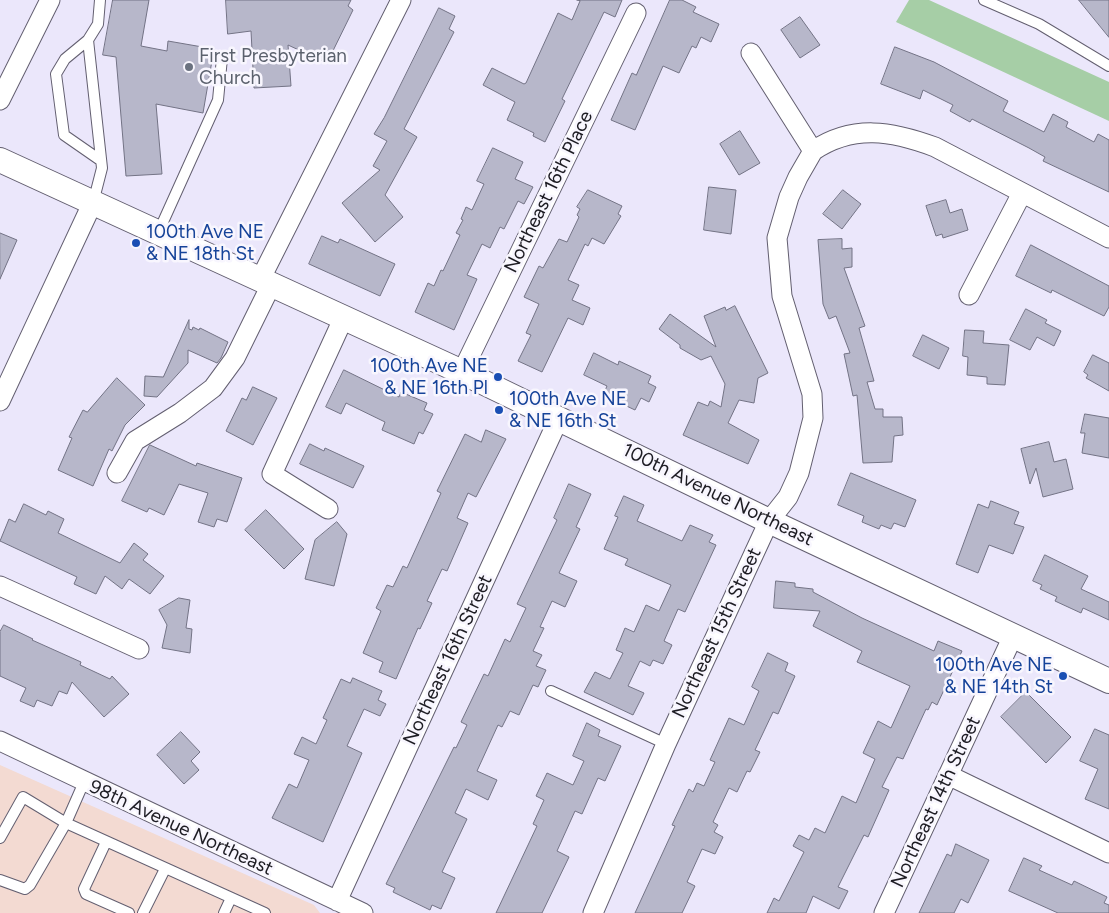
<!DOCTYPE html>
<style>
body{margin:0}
canvas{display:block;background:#ebe7fb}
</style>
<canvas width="1109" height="913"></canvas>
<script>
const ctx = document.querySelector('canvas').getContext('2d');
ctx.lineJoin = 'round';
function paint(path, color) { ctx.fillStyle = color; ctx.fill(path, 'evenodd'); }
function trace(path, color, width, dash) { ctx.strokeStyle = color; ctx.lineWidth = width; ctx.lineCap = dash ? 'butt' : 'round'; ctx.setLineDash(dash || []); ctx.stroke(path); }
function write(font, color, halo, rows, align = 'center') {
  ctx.font = font + ' Figtree,sans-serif'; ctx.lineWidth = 5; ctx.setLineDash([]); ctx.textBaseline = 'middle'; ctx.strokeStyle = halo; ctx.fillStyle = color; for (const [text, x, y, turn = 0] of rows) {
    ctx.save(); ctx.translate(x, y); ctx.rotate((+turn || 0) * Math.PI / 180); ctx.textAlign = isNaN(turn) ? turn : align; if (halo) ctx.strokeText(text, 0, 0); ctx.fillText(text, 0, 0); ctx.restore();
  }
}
const education = new Path2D(`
 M0,765L314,905L320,913H0Z`);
const green = new Path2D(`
 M909,0H929L1109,82V121L896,22Z`);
const building = new Path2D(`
 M113,0H149L141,46L167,51L168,41L214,49L203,113L156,104L162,174L126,176L116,57L103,55Z
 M226,0H351L348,6L353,10L327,63L288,45L291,86L254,88L251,31L228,34Z
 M577,0H622L615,17L604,12L562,99L565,101L545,142L533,136L534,133L507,120L515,102L483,85L492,68L524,84L526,83L558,13L572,20L580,1Z
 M670,0H682L696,7L693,12L719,24L711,42L701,37L696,48L692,46L679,73L663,66L635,130L611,120L632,73L636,75Z
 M1079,0H1109V37Z
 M439,8L455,16L449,29L454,32L404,129L417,137L385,195L403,217L375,242L342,203L380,170L373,166L387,141L374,134L384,118Z
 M800,17L820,45L800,58L781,30Z
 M895,47L934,62L1008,101L1003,111L1044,132L1053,114L1068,122L1066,127L1094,142L1098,134L1109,140V192L1043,161L1045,157L1029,148L972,119L970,122L950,111L953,105L923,90L920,99L881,84Z
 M740,131L760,163L739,175L720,144Z
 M493,148L523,162L515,179L533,187L524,204L518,201L504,229L500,227L490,248L482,244L467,275L477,279L454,330L415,312L428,283L434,286L441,270L443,271L460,235L456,233L463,220L461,219L466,207L472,210L484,184L477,181Z
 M709,187L736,190L731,234L704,230Z
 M588,190L622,206L618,214L621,216L604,244L592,238L588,246L585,244L568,280L579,285L572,300L590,308L583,325L568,318L542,372L518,361L531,335L526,333L539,304L524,297L539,266L543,268L559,239L567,242L579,217L577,215L580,209L577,207Z
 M843,190L861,204L842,229L823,214Z
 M946,200L950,213L962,209L968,230L943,238L942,234L936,236L926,206Z
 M0,233L17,240L0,279Z
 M322,236L338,243L340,239L395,264L380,296L309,264Z
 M842,239V249L852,248V267L844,268L865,326L859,328L874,381L867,382L875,409H883V417H902L903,435L894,436L892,462L863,463L857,395L853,396L844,354L850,353L836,316L829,319L823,304L818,240Z
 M1031,245L1109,286V307L1104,316L1052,290L1051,293L1016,276Z
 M735,306L768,373L758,378L754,403L739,400L728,423L759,440L748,464L683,435L698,402L708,406L710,401L721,407L725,384L711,356L701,360L680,348V345L659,329L670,314L716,347L704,316L725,307L726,310Z
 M1026,309L1047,320L1045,323L1061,331L1054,346L1037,337L1030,350L1010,340Z
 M189,320V329L192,330L193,327L199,330L200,328L228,342L221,358L217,363L188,350V363L157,397L144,396L145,376L163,377Z
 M965,330L984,331L983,343L1009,345L1005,385L987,384V377L967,375L968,357L963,356Z
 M923,335L949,348L939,369L913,356Z
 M594,353L618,365L619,361L651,376L648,383L656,387L649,402L641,398L635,410L603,395L607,386L584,375Z
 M1093,355L1109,363V391L1086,378L1088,375L1084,372Z
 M344,370L399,397L401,392L427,403L424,410L433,414L423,434L419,432L414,444L382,430L385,422L346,403L341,414L326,407Z
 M117,378L145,405L125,425L112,451L109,449L93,486L58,470L72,438L69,437L83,410L87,412Z
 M253,387L277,398L253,445L226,431L242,398L246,400Z
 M1085,414L1109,418V458L1082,453L1085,433H1081Z
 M486,430L506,439L476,497L468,493L457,518L468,523L447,571L442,569L427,601L432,603L420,629L418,628L396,679L379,672L383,662L363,653L381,611L376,608L387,585L393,587L403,566L407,568L441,493L437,491L465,434L481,442Z
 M1049,442L1054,462L1066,459L1073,489L1043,497L1036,468L1030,484L1021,449Z
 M310,444L324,451L325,448L364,466L353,488L300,464Z
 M150,445L196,466L197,463L242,478L227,522L217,519L214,527L198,522L208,493L179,484L164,515L149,508L147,512L122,501Z
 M851,473L916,500L905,527L894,523L891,529L881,525L879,529L862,522L864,516L838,505Z
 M569,484L591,494L576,527L580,529L559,573L577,581L565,607L552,601L540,627L544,628L533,651L542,655L536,666L546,670L538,687L533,685L519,715L510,711L502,727L498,725L477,771L497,780L488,800L466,789L455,813L467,819L442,872L455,878L441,909L432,905L430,910L393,892L395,888L386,884L454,747L456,748L467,725L461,722L484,674L488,676L505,639L510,642L526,608L517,604L557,520L554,518Z
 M624,496L644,505L637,521L682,541L690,525L713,535L709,542L716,545L685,612L678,609L664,641L672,645L663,664L653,660L650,666L640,661L628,686L644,693L633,715L584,692L595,672L610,679L623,653L616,650L625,628L634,632L646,605L659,611L671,585L625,565L628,559L604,549L618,517L615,516Z
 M991,501L1019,512L1014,524L1024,527L1013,554L989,545L978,573L956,564L978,504L988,508Z
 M24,504L46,515L48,511L64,519L58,533L120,563L134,543L148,554L143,560L164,576L150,594L129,579L122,589L105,576L96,594L74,584L77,577L0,541L9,519L15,522Z
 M266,510L304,549L284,569L245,530Z
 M337,522L347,534L334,586L305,579L315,540Z
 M1045,555L1088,576L1081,589L1109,602V620L1083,608L1081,613L1055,601L1057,597L1040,589L1042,585L1033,581Z
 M776,581L795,583V587L813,589V592L862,618L934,651L938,641L962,651L937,705L932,702L928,710L926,709L903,759L897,757L882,787L889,790L868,837L864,835L838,887L848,891L839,909L813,896L806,913H767L774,898L779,901L804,852L793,846L799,835L809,840L815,828L825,833L842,796L856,803L875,759L863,753L878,721L891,728L910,686L857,662L862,651L813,626L820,611L774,608Z
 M179,598L190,600L186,628L192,629L190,653L162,648L167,625L159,610Z
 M4,625L33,639L32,640L81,662L80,665L110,679L112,676L129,694L104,717L72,682L67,694L59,691L52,706L37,700L34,707L20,701L26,688L0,676V632Z
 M768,653L788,663L785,671L795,676L778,714L773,712L755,750L760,752L750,772L747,771L737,792L729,788L713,822L718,825L714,832L723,837L715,854L702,849L687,882L695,886L682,913H635L675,826L672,825L689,789L693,792L697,783L704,786L715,762L710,760L729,718L744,725L759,691L752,687Z
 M353,678L382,691L378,700L386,704L380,716L364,709L347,746L362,753L323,842L272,818L289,784L297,788L309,760L294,754L302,737L316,744L327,720L323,718L341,679L350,683Z
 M1026,692L1071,737L1046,763L1001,717Z
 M587,723L600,730L598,736L621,746L605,781L598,778L582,814L575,811L557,851L569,857L542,913H496L537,826L533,824L544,800L536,796L547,773L573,785L584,761L573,756Z
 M1095,729L1109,735V809L1085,799L1098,769L1080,761Z
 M181,732L200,752L191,761L199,770L184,784L157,755Z
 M956,844L989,860L968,903L961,899L954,913H919L947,854L951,856Z
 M1024,858L1042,866L1039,870L1072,885L1074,881L1107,897L1104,903L1109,905V913H1058L1009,891Z`);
const service = new Path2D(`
 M984,0L1039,24L1109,66
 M88,40L65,59L56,74L64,135L100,160
 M93,203L102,168L88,40L98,24L100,0
 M158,233L218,100L222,58
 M551,691L666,744
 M0,838L23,797L66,823L84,782
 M106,842L84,889L86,894L129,913
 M0,880L25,889L30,885L66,823L265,913
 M143,913L165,869
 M224,913L231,898`);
const minor = new Path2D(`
 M751,53L813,151C853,124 892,131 935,147L1109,238
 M0,100L50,0
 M260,280L401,0
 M969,295L1022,193
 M462,372L636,13
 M0,401L92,204
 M117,473L135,441L180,413L213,388L235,358L271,285
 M328,509L272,474L344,317
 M0,586L139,649
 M0,741L363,913
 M948,775L1109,853
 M337,901L559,418
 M593,913L666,744L769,521L788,497L799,473L813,418L812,394L782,296L777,238L789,197L798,177L813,151
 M884,913L1013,636`);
const tertiary = new Path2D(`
 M0,160L462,372L769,521L1109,681`);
const markers = [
 [189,67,5,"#6b7280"],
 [136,243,5,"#1a4fb4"],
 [498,377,5,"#1a4fb4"],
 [499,410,5,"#1a4fb4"],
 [1063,676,5,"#1a4fb4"]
];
const worshipNames = [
 ["First Presbyterian",199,56],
 ["Church",199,78]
];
const streetNames = [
 ["Northeast 16th Place",549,192,-64],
 ["100th Avenue Northeast",718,495,26],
 ["Northeast 15th Street",717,633,-65],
 ["Northeast 16th Street",448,660,-65],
 ["Northeast 14th Street",936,802,-65],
 ["98th Avenue Northeast",181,828,25]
];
const transitNames = [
 ["100th Ave NE",146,232],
 ["& NE 18th St",146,254],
 ["100th Ave NE",488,366,"right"],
 ["& NE 16th Pl",488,388,"right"],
 ["100th Ave NE",509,399],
 ["& NE 16th St",509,421],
 ["100th Ave NE",1053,665,"right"],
 ["& NE 14th St",1053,687,"right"]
];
paint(education, '#f3dad2');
paint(green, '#a6cea6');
paint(building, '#b7b7ca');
trace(building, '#737385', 1);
trace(service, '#635f70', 12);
trace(minor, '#635f70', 21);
trace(tertiary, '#635f70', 26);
trace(service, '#fff', 10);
trace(minor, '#fff', 19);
trace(tertiary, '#fff', 24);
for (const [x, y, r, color] of markers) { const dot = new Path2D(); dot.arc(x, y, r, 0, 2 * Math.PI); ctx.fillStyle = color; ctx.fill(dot); trace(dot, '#f8f6fe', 2); }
write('19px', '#5b616d', '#f8f6fe', worshipNames, 'left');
write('19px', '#1d1c23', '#f8f6fe', streetNames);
write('19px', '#164399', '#f8f6fe', transitNames, 'left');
</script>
